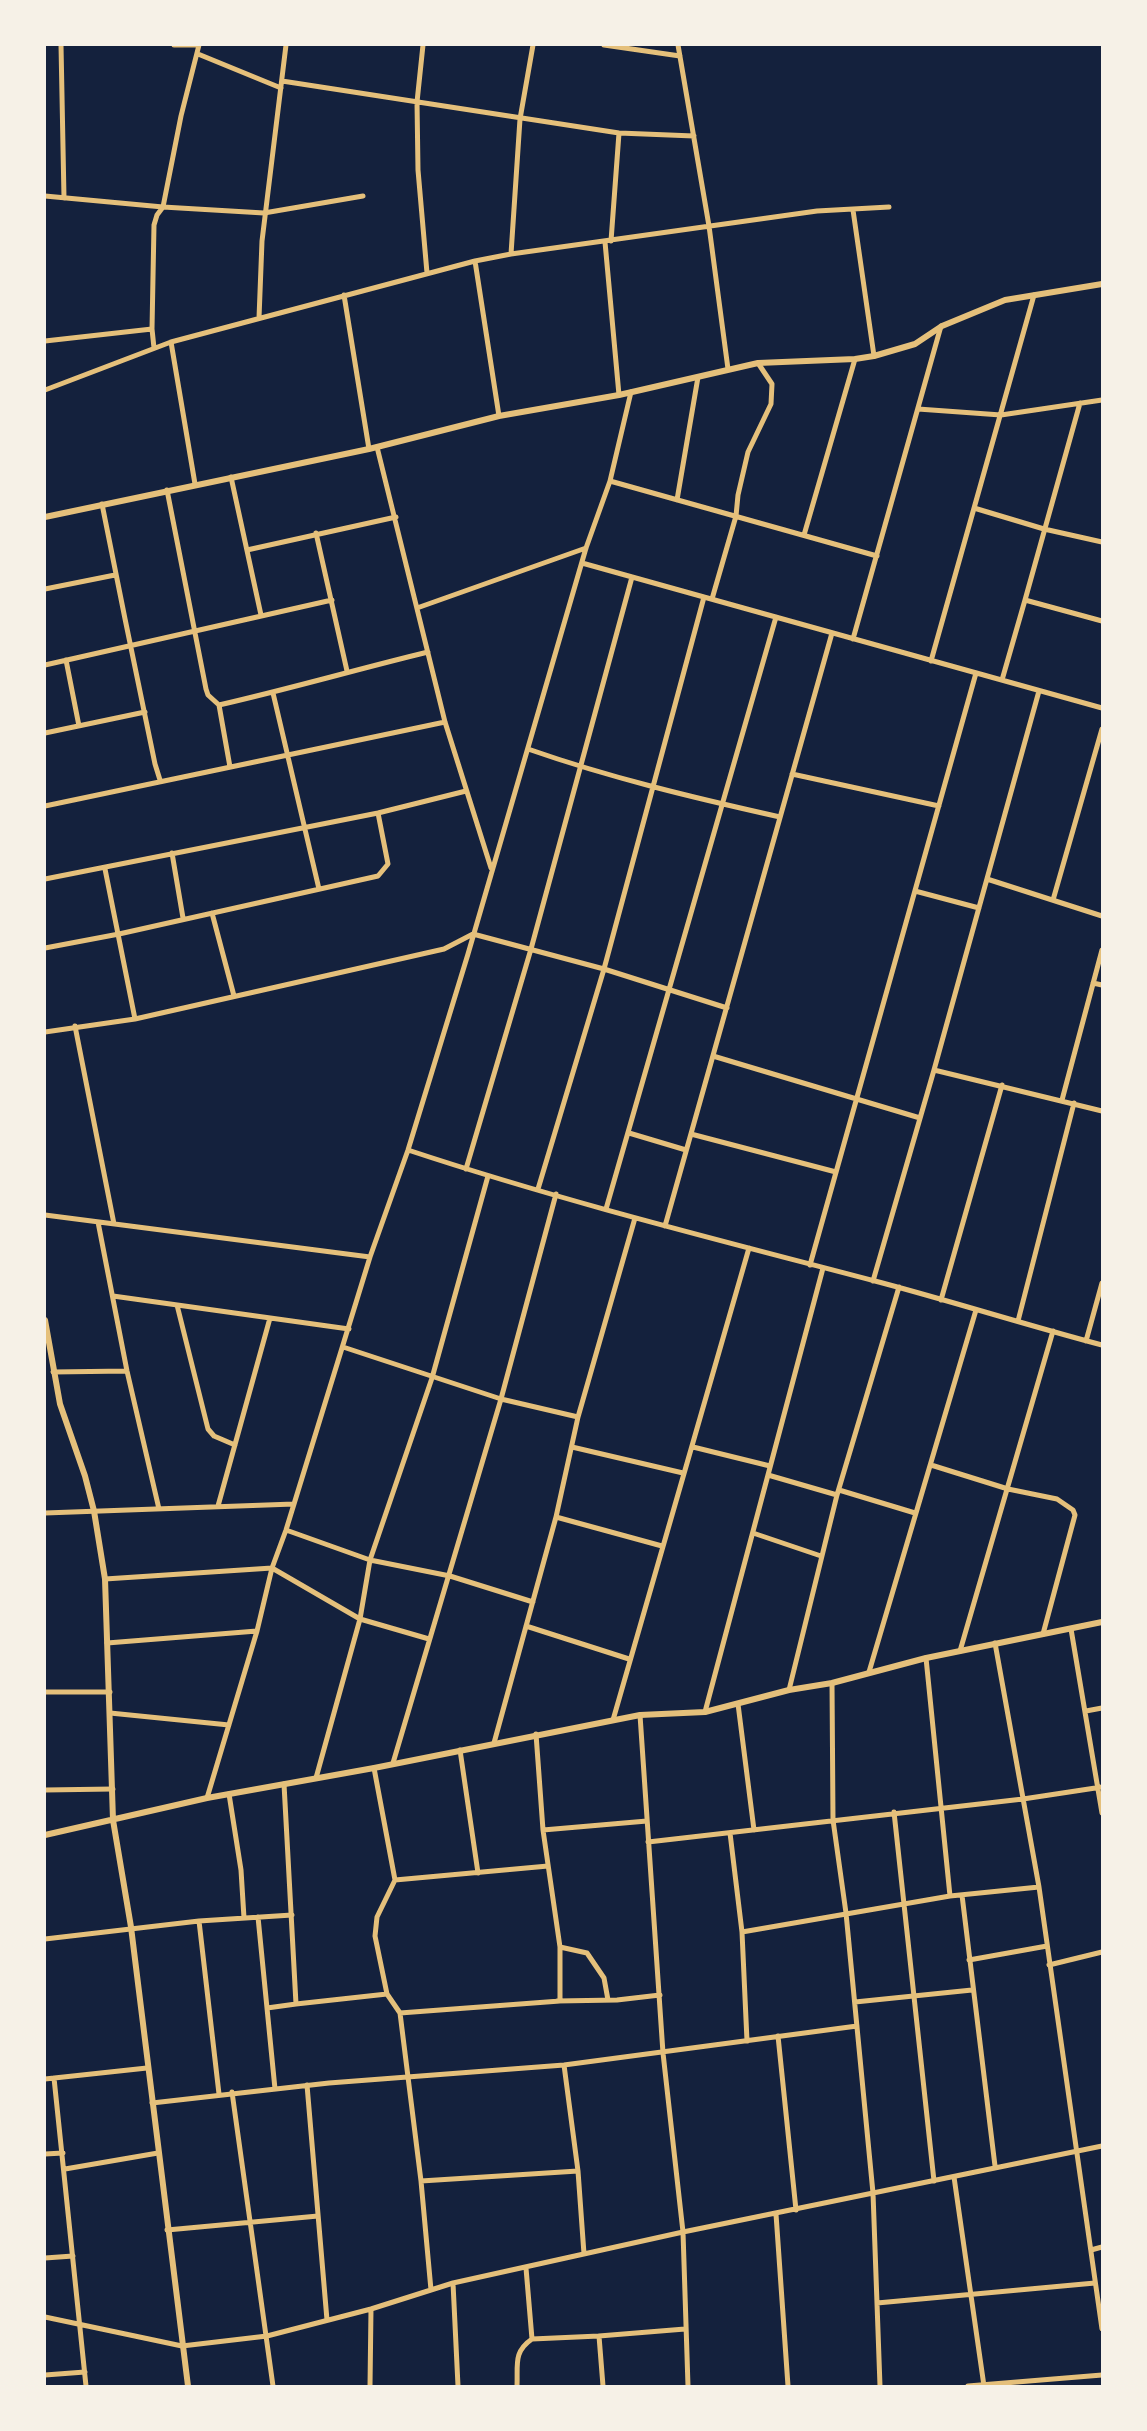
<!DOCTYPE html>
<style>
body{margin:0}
#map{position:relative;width:1147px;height:2431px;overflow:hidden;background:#14213d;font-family:Rubik,sans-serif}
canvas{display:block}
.frame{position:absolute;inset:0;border:46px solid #f6f1e7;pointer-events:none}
</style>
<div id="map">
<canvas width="1147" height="2431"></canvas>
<div class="frame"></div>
</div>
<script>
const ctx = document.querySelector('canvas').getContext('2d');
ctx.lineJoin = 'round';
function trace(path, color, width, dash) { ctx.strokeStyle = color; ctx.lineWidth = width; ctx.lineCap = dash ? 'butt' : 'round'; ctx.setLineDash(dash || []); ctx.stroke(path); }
const minor = new Path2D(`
 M61,45L64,198
 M174,45H199
 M423,45L417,102L418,170L427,273
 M604,45L680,56
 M678,45L709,226L728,369
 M198,54L281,88
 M282,81L619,133L694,136
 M45,196L163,207L264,213L363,196
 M853,210L874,356
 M611,241L619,133
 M605,242L619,395
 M511,254L520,119L533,45
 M475,261L499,416
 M344,295L369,449
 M259,318L262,241L286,45
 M45,341L152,329
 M171,342L195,484
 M154,348L152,329L154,225L157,215L163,207L181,116L199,45
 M45,390L171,342L475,261L511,254L817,211L889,207
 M1080,403L1025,600L1102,621
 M918,409L1001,415L1102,400
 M377,447L445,722L491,868
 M231,477L261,615
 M610,481L877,556
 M167,490L206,689L208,695L219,705L230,767
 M677,500L698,377
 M102,504C119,591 137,677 155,764L160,780
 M974,508L1044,529L1102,542
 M316,533L347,671
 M804,535L855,359
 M247,550L396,517
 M582,563L1102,708
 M45,589L115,575
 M712,599L736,516L738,495L748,452L771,404L772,384L758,363
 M417,608L586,548
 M853,639L941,326
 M66,660L79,726
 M931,661L1034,295
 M45,665L332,600
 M1002,680L1025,600
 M273,693L319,889
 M219,705C289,689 358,669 428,652
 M45,733L145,712
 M528,749C611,778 695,798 780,817
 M792,774L939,806
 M45,806L445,722
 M172,853L183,918
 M105,869L135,1019
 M45,879L378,813L466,791
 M987,879L1102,916
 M915,891L979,908
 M1053,900L1102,729
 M212,913L234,996
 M45,948L119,934L378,876L388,864L378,813
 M1093,983L1102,985
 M75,1026L114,1224
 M45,1032L135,1019L444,949L473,934L604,969L727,1008
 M713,1056L920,1118
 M934,1070L1102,1111
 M1062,1100L1102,950
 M629,1133L686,1150
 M691,1134L836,1172
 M408,1150C562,1201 719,1240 875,1281C951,1301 1026,1325 1102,1345
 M466,1169L531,949L632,577
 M538,1189L604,969L704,597
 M606,1209L776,617
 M45,1215L370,1257
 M98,1222L127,1371L159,1509
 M665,1226L832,633
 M810,1265L976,673
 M873,1281L934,1070L1039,691
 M113,1296L349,1329
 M941,1300L1002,1085
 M177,1305L208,1429L214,1436L235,1445
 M1018,1321L1074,1103
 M1086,1341L1102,1283
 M343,1347L501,1399L578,1417
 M53,1372L127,1371
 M572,1447L683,1473
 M693,1447L770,1466
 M931,1465L1008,1489L1057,1499L1073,1510L1075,1515L1043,1634
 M768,1475L837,1495
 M839,1490L915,1513
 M218,1506L270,1318
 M45,1513L294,1504
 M556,1517L662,1546
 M286,1530L370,1560L450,1576L533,1602
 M753,1533L821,1556
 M105,1579L272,1568L360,1619L429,1639
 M526,1626L629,1659
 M1071,1629L1102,1813
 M107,1643L257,1631
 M995,1643L1039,1887L1102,2329
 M960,1651L1053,1331
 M926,1658L950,1896L1039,1887
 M869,1672L976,1310
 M832,1683L833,1820L846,1913L873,2193L880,2386
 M789,1690L837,1495L899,1287
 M45,1692H110
 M738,1704L754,1830
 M1086,1711L1102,1708
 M705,1712L823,1268
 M110,1713L229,1725
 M640,1715L663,2053L683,2232L688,2386
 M613,1720L749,1248
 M494,1743L556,1517L578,1417L635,1218
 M460,1750L478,1873
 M393,1763L501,1399L556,1194
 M374,1768L395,1880L377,1917L375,1936L387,1994L400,2013L421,2181L431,2290
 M316,1778L360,1619L370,1560L432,1378L488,1176
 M45,1790L113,1789
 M229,1794L241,1870L244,1918
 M207,1798L257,1631L272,1568L286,1530L370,1257L408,1150L468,954L586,548L610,481L631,392
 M894,1812L934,2181
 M543,1830L647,1821
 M730,1833L742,1932L747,2041
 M648,1842L1023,1799L1102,1787
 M395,1880L548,1866
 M962,1895L995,2166
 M258,1917L275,2089
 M199,1921L219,2094
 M742,1932L950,1896
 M45,1939L199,1921L292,1915
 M560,1947L587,1953L604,1978L608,2000
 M969,1960L1047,1946
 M1049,1965L1102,1952
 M557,2001L617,2000L660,1995
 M855,2002L972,1990
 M296,2004L387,1994
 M267,2008L296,2004L284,1784
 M400,2013L560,2001V1947L543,1830L536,1734
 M778,2036L796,2210
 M564,2065L578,2171L584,2254
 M54,2078L86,2386
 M45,2079L147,2068
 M307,2085L327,2320
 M232,2092L273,2386
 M152,2103L329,2083L564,2065L857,2026
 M45,2154L63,2153
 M65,2169L158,2153
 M954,2177L984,2386
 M421,2181L578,2171
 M776,2214L788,2386
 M167,2230L318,2216
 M1091,2250L1102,2247
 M45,2258L73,2256
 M526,2268L532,2339L599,2336
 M453,2283L458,2386
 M877,2303L1095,2283
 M45,2317L182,2346L267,2336L371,2309L453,2283L683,2232L1102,2146
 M45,2375L85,2372
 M370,2386L371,2309
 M517,2386C518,2365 513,2352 532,2339
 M603,2386L599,2336L685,2329
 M968,2386L1102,2375`);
const tertiary = new Path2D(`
 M45,517L369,449L499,416L619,395L758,363L855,359L874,356L915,344L942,326L1005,300L1102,284
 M45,1320L60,1404L85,1476L94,1511L105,1579L113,1820L131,1927L188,2386
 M45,1835L207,1798L374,1768L640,1715L705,1712L789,1690L832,1683L926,1658L1102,1622`);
trace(minor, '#e5c07b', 5);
trace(tertiary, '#e5c07b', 6);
</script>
